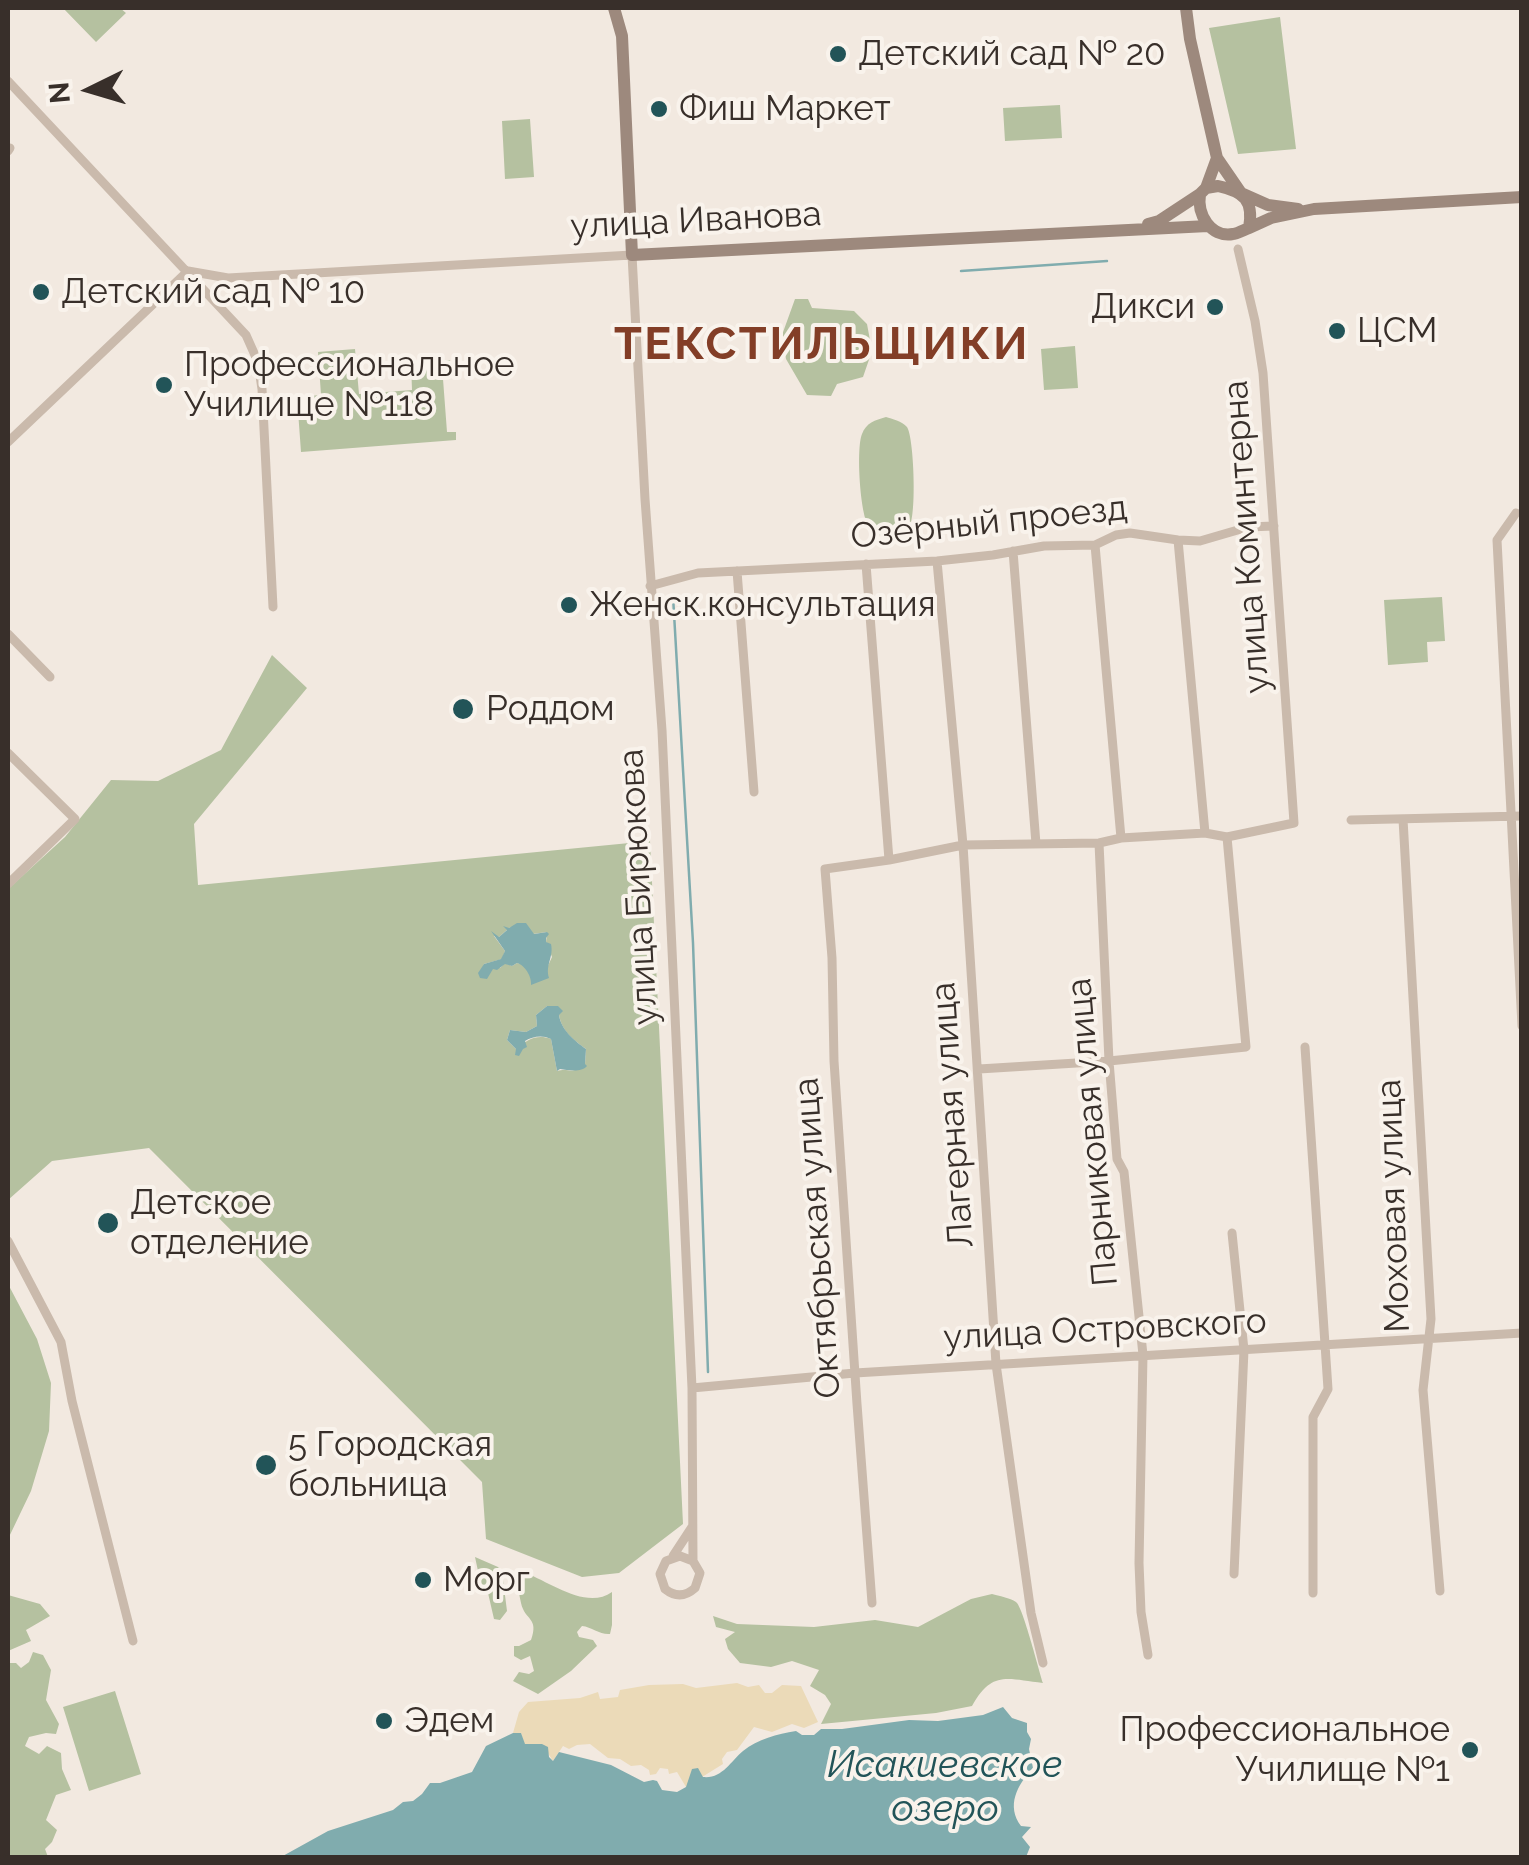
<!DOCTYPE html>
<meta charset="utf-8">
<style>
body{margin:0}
#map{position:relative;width:1529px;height:1865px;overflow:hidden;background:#f2e9e0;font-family:Raleway,sans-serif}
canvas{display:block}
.frame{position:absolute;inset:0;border:10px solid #382f2a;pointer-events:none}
.north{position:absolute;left:40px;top:40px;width:100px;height:100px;-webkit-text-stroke:8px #f9f3ec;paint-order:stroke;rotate:265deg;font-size:28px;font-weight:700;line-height:40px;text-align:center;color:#382f2a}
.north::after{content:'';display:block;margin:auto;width:35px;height:45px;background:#382f2a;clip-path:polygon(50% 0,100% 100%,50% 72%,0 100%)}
</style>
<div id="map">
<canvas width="1529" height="1865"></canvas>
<div class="frame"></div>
<div class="north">N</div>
</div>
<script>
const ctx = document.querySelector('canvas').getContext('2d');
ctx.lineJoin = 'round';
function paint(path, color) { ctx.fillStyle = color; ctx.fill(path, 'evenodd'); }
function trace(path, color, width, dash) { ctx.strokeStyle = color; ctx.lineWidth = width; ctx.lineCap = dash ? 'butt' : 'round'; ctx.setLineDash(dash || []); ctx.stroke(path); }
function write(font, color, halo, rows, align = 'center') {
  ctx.font = font + ' Raleway,sans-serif'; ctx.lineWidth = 8; ctx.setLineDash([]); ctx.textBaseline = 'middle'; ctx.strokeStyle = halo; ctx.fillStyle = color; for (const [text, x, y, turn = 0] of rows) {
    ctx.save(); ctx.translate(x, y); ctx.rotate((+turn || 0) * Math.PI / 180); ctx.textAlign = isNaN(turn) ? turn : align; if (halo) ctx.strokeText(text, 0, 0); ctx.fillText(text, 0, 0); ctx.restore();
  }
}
const green = new Path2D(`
 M63,8H120L126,13L96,42Z
 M1280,17L1296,149L1238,154L1209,28Z
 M1060,105L1062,138L1005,141L1003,108Z
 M530,119L534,177L505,179L502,121Z
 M795,299H808L812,308L854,311L867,324L872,351L863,377L837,384L831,396L807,395L786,359L782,335Z
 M1075,346L1078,388L1044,390L1041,349Z
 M355,349L359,394L412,390L411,363L450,360L452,378L443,379L447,432H456V440L301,452L297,397L321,395L318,352Z
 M886,417C892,419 902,421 907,427C914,437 917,517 909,527C905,533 897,537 889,537C881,537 874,533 869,527C860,515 856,448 862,434C866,423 875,420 886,417Z
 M1442,597L1445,641L1427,642L1428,662L1388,665L1384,600Z
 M272,655L307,688L194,824L198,885L650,841L683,1524L619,1573L582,1577L486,1539L482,1482L149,1148L52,1161L8,1200V889L65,837L111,780L158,781L221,750ZM515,926L527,927L533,934L547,932L546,942L552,957L546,970L517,963L512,966L505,963L500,968H483L484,964L502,959L505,951L494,936L499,937L509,928ZM547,1006L559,1015C562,1032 574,1040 586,1049L585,1064C570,1076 570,1067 557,1071L551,1039C537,1034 528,1039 516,1049L507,1040L510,1030L526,1032L537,1026L536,1015Z
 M8,1284L37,1339L51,1383L49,1431L31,1491L8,1539Z
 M475,1557L498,1567L502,1572L507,1611L500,1620L494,1619L488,1593L481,1585Z
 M526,1573C551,1583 587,1610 612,1592V1625L610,1634C600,1635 592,1627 582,1626L577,1632L579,1637L593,1640L597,1646L571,1671L538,1694L513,1681L519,1672L529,1674L534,1671L530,1656L521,1660L514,1656V1646H519L531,1640C539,1617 525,1621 521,1603C519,1595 518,1586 517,1578Z
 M992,1594C999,1596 1010,1598 1016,1602C1023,1607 1039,1671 1043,1683C1007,1679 992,1670 972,1706L936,1713L821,1724L831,1704L825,1695L810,1686L819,1670L792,1661L771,1667L740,1663L728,1649L725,1639L735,1632L716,1627L713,1616L737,1624L814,1627L875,1620L918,1627L971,1599Z
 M8,1595L40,1604L50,1616L26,1630L31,1641L8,1651Z
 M33,1652L43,1655L51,1670L46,1700L59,1724L56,1734L46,1733L29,1737L25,1746L39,1754L47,1746L61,1753L62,1769L71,1790L56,1795L46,1820L57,1830L52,1842L45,1849L48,1857H8V1663H16L21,1668L29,1662Z
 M115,1691L141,1774L89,1791L63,1707Z`);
const sand = new Path2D(`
 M737,1683L748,1687L759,1685L765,1693H772L782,1685L801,1686L818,1722L804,1728L792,1724L772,1732L754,1727L737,1750L727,1752L722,1759L723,1764L686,1787L677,1772L669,1774L668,1769L660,1768L656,1774L650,1775L649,1770L641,1765L631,1766L620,1759L608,1758L590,1744L577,1745L569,1749L563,1746L553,1761L542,1744H524L521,1733H513L519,1712L528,1702L580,1698L598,1692L600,1699L618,1697L620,1690L649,1685L683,1684L696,1688Z`);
const water = new Path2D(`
 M517,923H526L534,934L547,932L549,934L546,938V942L551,944C554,957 545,965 549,978L531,985C532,977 525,965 517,963L512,966L505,964L497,970L493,969L487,979L480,978L478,973L484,964L501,959L505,951L491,931L499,937L507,930L503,926L509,928Z
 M547,1006H558L563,1011L559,1015C561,1030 575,1041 586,1049L585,1064L587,1066C581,1073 568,1070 560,1069L557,1071L551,1039C543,1035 533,1036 525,1041L527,1047L523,1049L519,1056L515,1055L516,1049L507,1040L510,1030L526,1032L537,1026L536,1015Z
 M1003,1707L1012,1718L1027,1723V1732L1031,1739L1029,1749L1033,1768C1017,1785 1006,1806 1021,1826L1031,1827L1022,1837L1030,1847L1026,1857H281L328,1831L393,1810L403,1802L413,1801L422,1794L430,1783H440L472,1772L486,1746L513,1733H521L525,1744H542L548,1747L549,1757L553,1761L559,1752L611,1765L644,1782L653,1780L657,1781L662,1790L677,1792L686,1787L692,1769L698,1768L703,1777C722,1779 730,1762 743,1751C758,1739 777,1734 796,1731L802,1735H814L821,1729H842L909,1720L938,1721L983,1715Z`);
const stream = new Path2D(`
 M961,271L1107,261
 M673,596L693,943L708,1372`);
const street = new Path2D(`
 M8,81L246,335L258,362L262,389L273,607
 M8,151L10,148
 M188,271L228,278L632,255L645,499L662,730L692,1388L693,1561L700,1573L695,1588C685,1597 675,1597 665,1589L660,1574L666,1561L680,1556L693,1561
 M8,442L188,271
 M1516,513L1497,540L1522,1026
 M1178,540L1205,833
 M1095,545L1121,838
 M1013,551L1036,844
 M937,561L963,845L996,1364L1031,1613L1043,1663
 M866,564L889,860
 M737,571L754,792
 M650,586L698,573L937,561L993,555L1044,546L1095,545L1116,535L1130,533L1178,540L1200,541L1248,527L1274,526
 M8,634L50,677
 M8,753L75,819L8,884
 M1403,819L1431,1319L1423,1390L1440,1591
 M1351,820L1522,816
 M1099,843L1109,1061L1117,1159L1124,1172L1143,1355L1139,1563L1141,1612L1148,1655
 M1305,1047L1328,1389L1313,1417V1593
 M979,1069L1109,1061L1246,1047L1227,837
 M1232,1233L1244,1350L1234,1574
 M8,1241L61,1342L72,1401L133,1641
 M692,1388L855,1373L1522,1333
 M673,1556L692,1527
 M872,1603L857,1404L834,1061L832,958L825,869L889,860L963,845L1099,843L1121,838L1205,833L1227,837L1294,823L1263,373L1255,321L1238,249`);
const secondary = new Path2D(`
 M614,8L622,36L632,255L1208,226
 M1186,8L1190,39L1217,158L1206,188
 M1217,158L1241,193L1268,205L1298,209
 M1218,186C1244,192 1254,200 1249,228C1246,229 1236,234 1233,234C1210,238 1197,214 1200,194L1206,188Z
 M1148,224L1159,221L1200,194
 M1249,228L1271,218L1314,209L1522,197`);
const markers = [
 [838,54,10,"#225458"],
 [659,109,10,"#225458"],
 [41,292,10,"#225458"],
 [1215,307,10,"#225458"],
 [1337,331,10,"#225458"],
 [164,385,10,"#225458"],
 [569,605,10,"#225458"],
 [463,709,12,"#225458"],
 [108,1223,12,"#225458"],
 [266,1465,12,"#225458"],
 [423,1580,10,"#225458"],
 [384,1721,10,"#225458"],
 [1470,1750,10,"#225458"]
];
const poiNames = [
 ["Детский сад № 20",858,54],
 ["Фиш Маркет",679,109],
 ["Детский сад № 10",61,292],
 ["Дикси",1195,307,"right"],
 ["ЦСМ",1357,331],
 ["Профессиональное",184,365],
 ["Училище №118",184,405],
 ["Женск.консультация",589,605],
 ["Роддом",486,709],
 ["Детское",130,1203],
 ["отделение",130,1243],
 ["5 Городская",288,1445],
 ["больница",288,1485],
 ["Морг",443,1580],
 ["Эдем",404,1721],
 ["Профессиональное",1450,1730,"right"],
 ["Училище №1",1450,1770,"right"]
];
const streetNames = [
 ["улица Иванова",696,221,-3],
 ["Озёрный проезд",989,523,-6],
 ["улица Коминтерна",1247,537,-94],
 ["улица Бирюкова",639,887,-93],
 ["Лагерная улица",953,1115,-94],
 ["Парниковая улица",1093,1132,-95],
 ["Моховая улица",1394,1206,-92],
 ["Октябрьская улица",818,1238,-94],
 ["улица Островского",1105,1330,-3]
];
const waterNames = [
 ["Исакиевское",945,1766],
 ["озеро",945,1810]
];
const districtNames = [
 ["ТЕКСТИЛЬЩИКИ",822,345]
];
paint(green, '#b5c1a0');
paint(sand, '#ebdab8');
paint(water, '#80acae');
trace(stream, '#80acae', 2.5);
trace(street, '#cabaac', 9);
trace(secondary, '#9d897d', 12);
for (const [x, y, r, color] of markers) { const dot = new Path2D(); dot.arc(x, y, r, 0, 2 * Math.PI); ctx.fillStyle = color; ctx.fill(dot); trace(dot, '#f9f3ec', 4); }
write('35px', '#382f2a', '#f9f3ec', poiNames, 'left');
write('35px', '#382f2a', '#f9f3ec', streetNames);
write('italic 38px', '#225458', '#f9f3ec', waterNames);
ctx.letterSpacing = '2.5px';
write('bold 45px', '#833e27', '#f9f3ec', districtNames);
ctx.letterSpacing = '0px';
</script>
